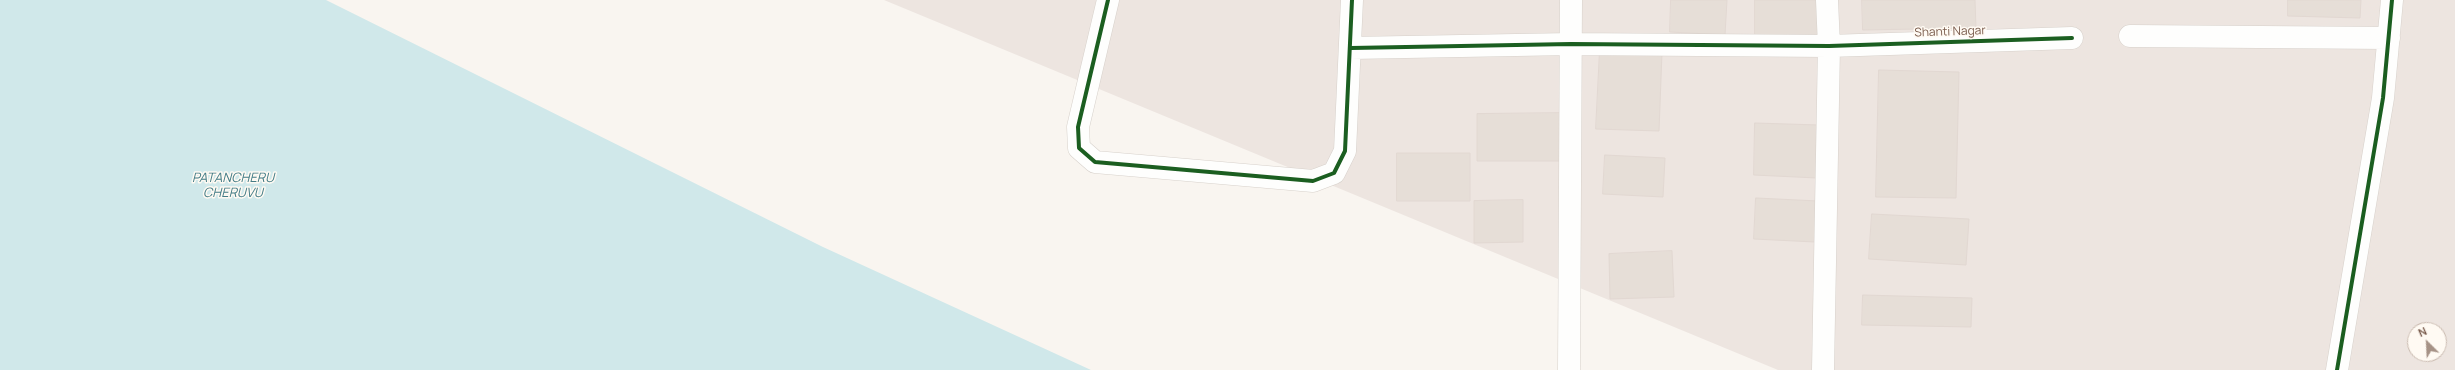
<!DOCTYPE html>
<style>
body{margin:0}
#map{position:relative;width:2455px;height:370px;overflow:hidden;background:#f9f5f0;font-family:Manrope,sans-serif}
canvas{display:block}
.north{position:absolute;left:2407px;top:322px;width:40px;height:40px;box-sizing:border-box;background:#fffaf3;border:1px solid #cabbb1;border-radius:50%;rotate:336deg;font-size:11px;font-weight:700;line-height:16px;text-align:center;color:#7a5c4d}
.north::after{content:'';display:block;margin:auto;width:14px;height:18px;background:#a69286;clip-path:polygon(50% 0,100% 100%,50% 72%,0 100%)}
</style>
<div id="map">
<canvas width="2455" height="370"></canvas>
<div class="north">N</div>
</div>
<script>
const ctx = document.querySelector('canvas').getContext('2d');
ctx.lineJoin = 'round';
function paint(path, color) { ctx.fillStyle = color; ctx.fill(path, 'evenodd'); }
function trace(path, color, width, dash) { ctx.strokeStyle = color; ctx.lineWidth = width; ctx.lineCap = dash ? 'butt' : 'round'; ctx.setLineDash(dash || []); ctx.stroke(path); }
function write(font, color, halo, rows, align = 'center') {
  ctx.font = font + ' Manrope,sans-serif'; ctx.lineWidth = 3; ctx.setLineDash([]); ctx.textBaseline = 'middle'; ctx.strokeStyle = halo; ctx.fillStyle = color; for (const [text, x, y, turn = 0] of rows) {
    ctx.save(); ctx.translate(x, y); ctx.rotate((+turn || 0) * Math.PI / 180); ctx.textAlign = isNaN(turn) ? turn : align; if (halo) ctx.strokeText(text, 0, 0); ctx.fillText(text, 0, 0); ctx.restore();
  }
}
const industrial = new Path2D(`
 M884,0H2455V370H1778ZM2415,330H2439V354H2415Z`);
const water = new Path2D(`
 M0,0H326L823,247L1091,370H0Z`);
const building = new Path2D(`
 M1671,0H1727L1725,35L1670,32Z
 M1755,0H1818V38H1755Z
 M1862,0H1975L1976,28L1863,30Z
 M2288,0H2361L2360,18L2288,16Z
 M1600,50L1662,52L1659,131L1596,129Z
 M1879,70L1959,72L1956,198L1876,197Z
 M1566,113L1565,161H1477V114Z
 M1755,123L1819,125L1817,178L1754,175Z
 M1397,153H1470V201H1397Z
 M1605,155L1665,158L1663,197L1603,194Z
 M1756,198L1818,201L1815,242L1754,239Z
 M1523,200V242L1474,243V201Z
 M1872,214L1969,219L1966,265L1869,259Z
 M1672,251L1674,297L1610,299L1609,254Z
 M1863,295L1972,298L1971,327L1862,325Z`);
const minor = new Path2D(`
 M1108,0L1078,127L1079,148L1095,162L1313,181L1334,173L1345,151L1352,0
 M2130,36L2389,38
 M1351,48L1571,44L1829,46L2072,38
 M1569,370L1571,0
 M1823,370L1829,46L1827,0
 M2337,370L2383,98L2392,0`);
const cycleway = new Path2D(`
 M1108,0L1078,127L1079,148L1095,162L1313,181L1334,173L1345,151L1352,0
 M1351,48L1571,44L1829,46L2072,38
 M2337,370L2383,98L2392,0`);
const streetNames = [
 ["Shanti Nagar",1950,32,-2]
];
const waterNames = [
 ["PATANCHERU",233,178],
 ["CHERUVU",233,193]
];
paint(industrial, '#ede5e0');
paint(water, '#d0e8ea');
paint(building, '#e6ded7');
trace(building, '#e2d8d2', 1);
trace(minor, '#d7d1cb', 23);
trace(minor, '#fefefd', 22);
trace(cycleway, '#1b5e20', 4);
write('12px', '#7a5c4d', '#fffaf3', streetNames);
write('italic 13px', '#437c86', '#fffaf3', waterNames);
</script>
